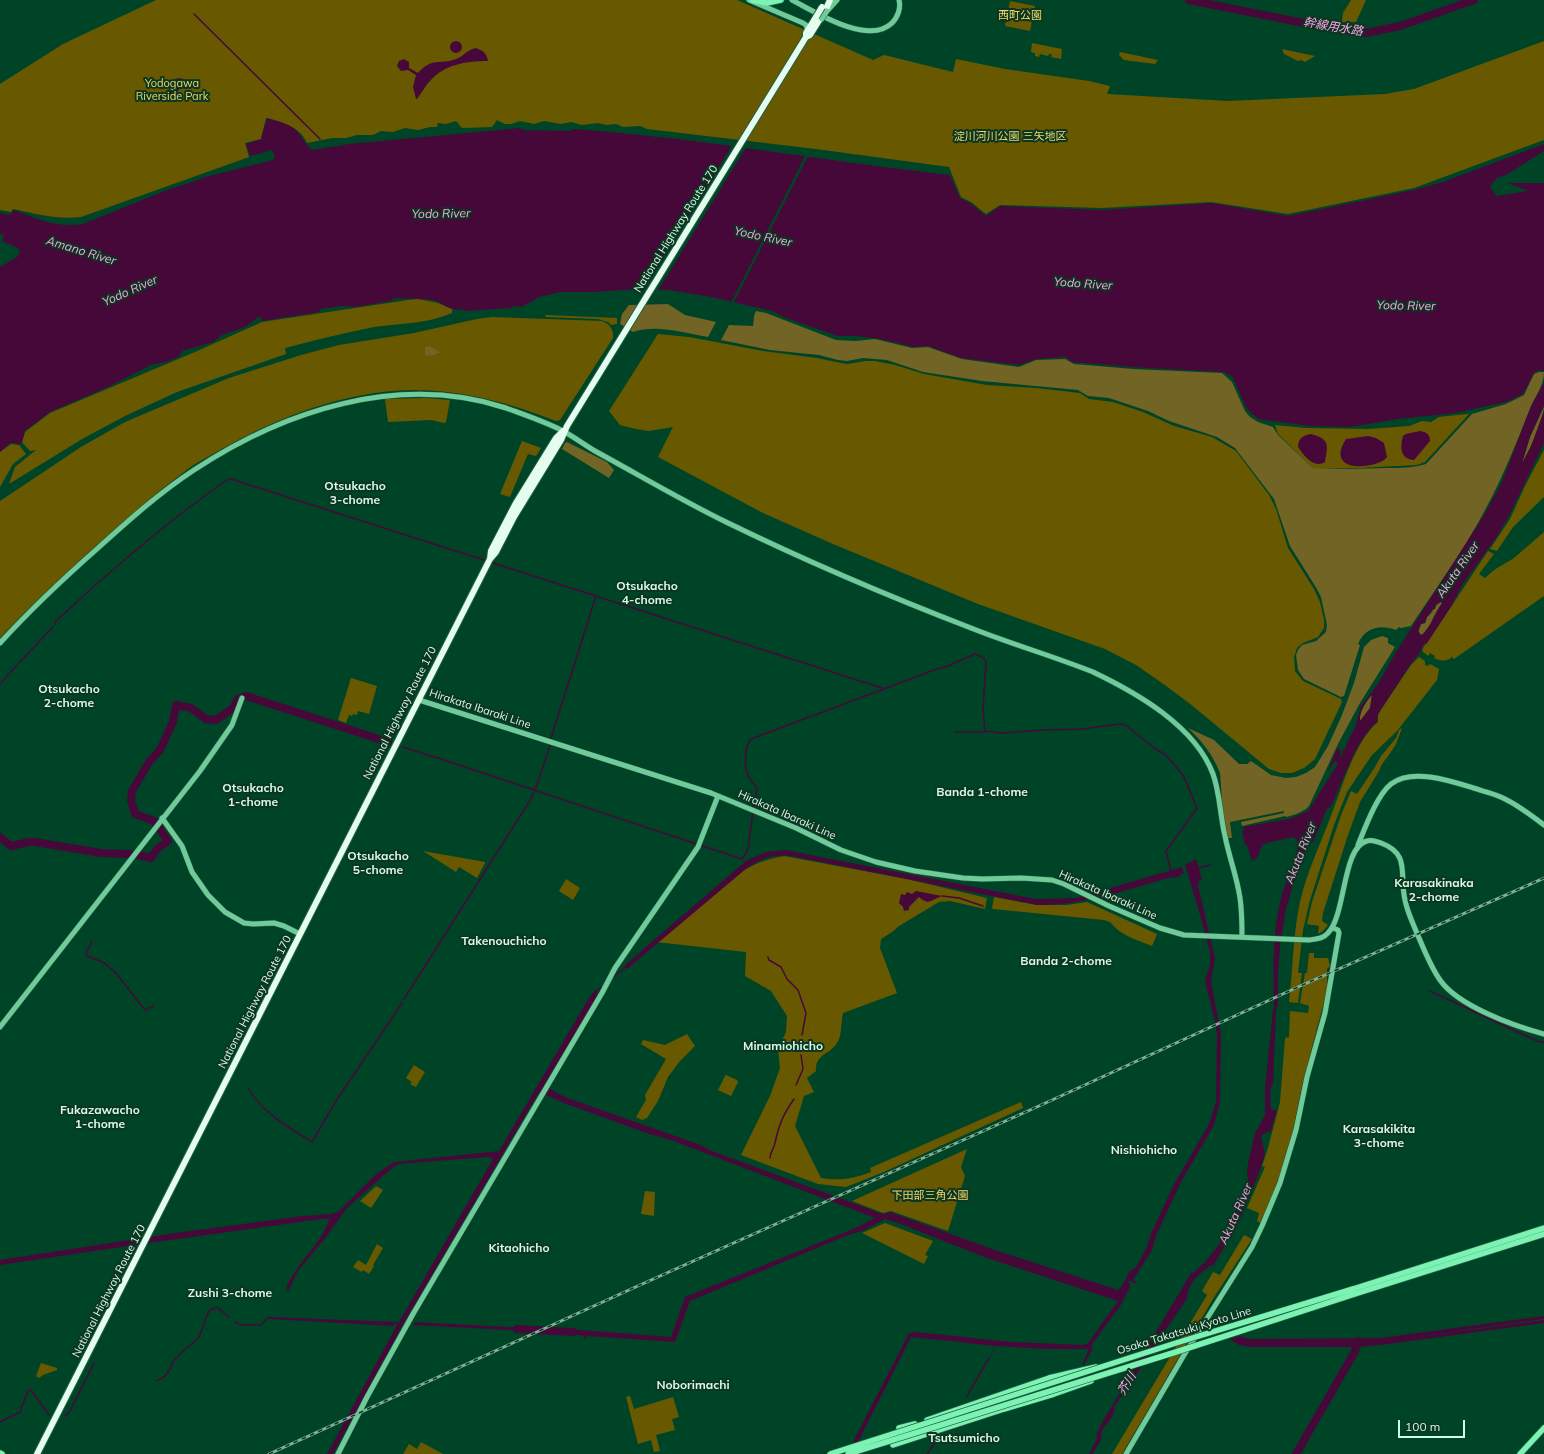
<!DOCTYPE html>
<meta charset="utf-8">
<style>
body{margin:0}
#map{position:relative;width:1544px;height:1454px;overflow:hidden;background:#004428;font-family:Mulish,sans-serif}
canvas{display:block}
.scale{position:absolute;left:1398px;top:1420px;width:67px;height:18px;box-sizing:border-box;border:2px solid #d5fbe4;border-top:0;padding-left:5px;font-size:12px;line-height:14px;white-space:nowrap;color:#d5fbe4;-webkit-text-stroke:3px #0c3622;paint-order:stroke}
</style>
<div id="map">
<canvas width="1544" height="1454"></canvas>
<div class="scale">100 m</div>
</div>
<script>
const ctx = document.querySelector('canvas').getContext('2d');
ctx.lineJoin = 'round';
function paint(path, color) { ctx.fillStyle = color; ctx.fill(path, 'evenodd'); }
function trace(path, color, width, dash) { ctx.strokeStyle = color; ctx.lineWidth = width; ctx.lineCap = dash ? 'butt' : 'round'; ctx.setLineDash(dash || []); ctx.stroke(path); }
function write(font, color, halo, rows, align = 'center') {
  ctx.font = font + ' Mulish,"Noto Sans JP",sans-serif'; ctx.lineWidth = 4; ctx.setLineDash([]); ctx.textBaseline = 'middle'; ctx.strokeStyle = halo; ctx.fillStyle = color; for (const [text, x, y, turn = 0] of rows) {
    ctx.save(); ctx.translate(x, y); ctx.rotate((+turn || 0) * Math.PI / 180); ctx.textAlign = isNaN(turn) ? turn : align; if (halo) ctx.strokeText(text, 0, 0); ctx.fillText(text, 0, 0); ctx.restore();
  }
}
const green = new Path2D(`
 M156,0H737L873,60L884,55L953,72L956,59L1005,69L1089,81L1110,86L1107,94L1228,101L1385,94L1414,89L1544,41V140L1414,188L1288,214L1211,202L1102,208L1000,205L986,214L971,202L961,197L949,167L816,149L647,129L640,126L623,127L616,124L607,125L598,123L582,125L571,122L561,124L544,121L534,124L520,121L511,124H505L497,120L492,127L462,128L456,121L446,124L438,123L437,127H430L418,130L405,128L393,132L381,131L373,135H357L346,138H332L307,143C300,126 282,123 266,118L261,139L245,143L249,157L81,217C58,220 36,214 13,209L11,212L0,210V84L63,44Z
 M1351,0H1366L1356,22H1342L1343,13Z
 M1010,1L1035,6L1030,31L1005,26Z
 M1032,43L1062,49L1061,59L1051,57L1052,54H1049L1048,56L1040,54L1039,57L1035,56V53L1031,52Z
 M1282,49L1315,56L1305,62L1301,60L1298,61L1284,54Z
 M1120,52L1158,60L1155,64L1124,60L1119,55Z
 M418,299L438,303L452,309V313C428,324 400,323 374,327C344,333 315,340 285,348L286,354L177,392L127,415L82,439L9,484L15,467L36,450L30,451L22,442L25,432L50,413L195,352L262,322L408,300Z
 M545,315L617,318V324L611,325L608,322L598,319L546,317Z
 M492,317L602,321C610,324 614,330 613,338L560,420L556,421C510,403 462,390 412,390C345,391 278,417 220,450C211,455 201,460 192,466C159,490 128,517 98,544C64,574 31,605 0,638V501L81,447L125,422L229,378L301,355L339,345L414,333L477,319Z
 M658,334L689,337L763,351L817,358L841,363L848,364L865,361H875L895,365L924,374L987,385L1036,388L1080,393L1089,399L1113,402L1143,412L1174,426L1212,437L1236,451L1269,495L1276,509L1288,548L1314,589L1320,602L1324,619V628L1318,637L1303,643L1297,648L1294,657L1295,671L1303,681L1341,699L1342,702L1315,759L1304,768L1292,773H1281L1269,769L1189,703L1162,683L1136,665L1105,649L978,604L833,544L763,513L658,457L673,427L649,431L636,429L620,425L609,411Z
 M426,398L450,400L446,422L444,423L431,420L388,422L385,399Z
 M1467,414H1469L1425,462L1417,465L1358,468H1313L1278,434L1275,425L1305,428L1368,429L1409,426L1422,421L1431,422L1439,417Z
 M522,441L541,448L536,456L528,454L510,497L500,494Z
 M11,444L19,445L26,454L13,464L0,487V452Z
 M1544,450V497L1513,527L1497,551L1490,549L1510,519L1525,486Z
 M1544,532V596L1454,659L1452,657C1447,662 1440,661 1434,658L1435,656L1430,653L1428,656L1422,651L1424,646L1427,643L1488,551L1494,554L1479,574L1485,578L1494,570L1514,558Z
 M1419,657L1425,661V665L1428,666L1430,664L1439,669L1437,680L1397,731L1372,755L1347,792L1334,825L1310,900L1303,930L1298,973H1302L1298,1003L1289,1002C1293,970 1293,933 1300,902C1307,871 1321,843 1332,813C1343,786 1354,742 1378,722V715L1382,708L1411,665Z
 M351,678L377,686L369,714L358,711L357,715L353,714L352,716L349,715L346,723L338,720Z
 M1402,728L1396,744L1389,755L1382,764L1379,771L1360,802L1347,838L1323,913L1322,921L1328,925L1323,931L1318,934L1319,926L1307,924L1312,902L1341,815L1351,791L1357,794L1375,767L1381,756L1396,738L1399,730Z
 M423,851L485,862V863L477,878L459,867L456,872Z
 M784,856L907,879L987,898L985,909L950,901L939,902L899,926L892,932L881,939L880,948L897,993L843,1013C841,1021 842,1031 839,1039C833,1055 815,1052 816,1071L807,1078L814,1092L804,1096L795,1126L821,1178C841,1181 852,1179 871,1172L870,1168L1021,1102L1023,1108L884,1172L846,1187L818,1184L741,1155L770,1096L780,1068L778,1049L786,1032L787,1016L771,991L745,976L746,952L656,942L741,872C755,863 768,859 784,856Z
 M566,879L580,888L573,900L559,891Z
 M994,897L1037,905H1067L1087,902L1157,934L1152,946C1137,940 1120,935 1110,922L1104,920L993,909L992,908Z
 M1309,953H1314V958H1328L1330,966L1327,969V983L1328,987L1302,1085L1293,1131L1283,1167L1273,1194L1260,1223L1257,1221L1259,1213L1247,1208L1265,1167L1262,1166L1268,1148L1280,1102L1285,1038L1289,1037L1290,1011L1308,1013L1309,1006L1300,1003L1305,973H1307Z
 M687,1034L695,1046L680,1061L668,1077L658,1101L647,1118L642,1120L636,1117L646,1100L645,1095L666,1059L641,1044L643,1040L665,1045Z
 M414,1065L425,1072L416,1087L410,1084L412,1082L406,1078Z
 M726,1075L737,1080L738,1082L731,1096L718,1090L725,1076Z
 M967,1149L961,1167L965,1176L948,1231L891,1211L883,1213L852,1201Z
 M376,1186L383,1190L371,1208L360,1201Z
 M645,1191L655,1192L654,1216L641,1214Z
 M885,1223L933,1241L925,1255L928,1256L924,1264L862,1233Z
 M1244,1235L1252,1239L1213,1299L1122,1454H1112L1207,1295L1202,1291L1213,1272L1220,1275Z
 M377,1244L383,1248L373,1265L374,1266L369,1274L363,1270L362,1272L353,1267L358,1260L366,1265Z
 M41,1363L57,1368V1370L43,1375L39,1378L36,1376Z
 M630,1396L634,1409L673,1397L679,1417L672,1419L675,1430L656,1435L660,1451L654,1452L651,1440L638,1444L626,1397Z
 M421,1442L443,1454H403L409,1444L417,1449Z`);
const forest = new Path2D(`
 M668,304L685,315L716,322L708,337C683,333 657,324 633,332L620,324L622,314L629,305Z
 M756,311L766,313L836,340L856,341L875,339L912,348L928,347L962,359L1019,367L1036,360L1065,359L1074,364L1133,369L1222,373L1232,382L1245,411L1250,417L1258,422L1273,427L1278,435L1313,468C1338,469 1362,469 1386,468C1400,468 1413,468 1426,464L1472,414L1506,404L1524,395L1534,374L1539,372H1544C1544,386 1535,396 1530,409C1516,444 1502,479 1484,512C1463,552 1436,588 1411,626L1401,628L1399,627L1396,630C1381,624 1365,627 1358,644L1360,645L1344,696L1341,697L1304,679L1298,670L1296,655L1298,650L1302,645L1316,641L1326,632L1327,625L1321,597L1317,589L1290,546L1274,499L1235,448L1217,437L1169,421L1148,411L1109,398L1088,396L1078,390L982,381L923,372L887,360L863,358L847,361L838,360L819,355L770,350L721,340L729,325L753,326C754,321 753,316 756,311Z
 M429,346L440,352L439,353L431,356L425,355V347Z
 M1544,406C1544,416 1528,457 1522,463L1530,437Z
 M567,442L607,462L614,470L609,478L562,449L565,443Z
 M1441,602L1443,603L1433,618L1431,624L1422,635L1418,633L1421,624L1425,623L1427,617C1433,613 1434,605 1441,602Z
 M1382,636L1388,638V643L1395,647L1360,703L1339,742L1309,806C1304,812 1294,815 1286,817L1285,816L1242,826L1241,822L1284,813V811L1230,822L1232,838H1228L1223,813L1220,773C1213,755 1202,741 1188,728L1214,740L1239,764H1247L1251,761L1271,775L1286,778L1296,777L1306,773L1315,767L1328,746L1342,715L1354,683L1364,647L1371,640Z
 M1372,694L1370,708L1360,721C1358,712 1367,701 1372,694Z`);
const water = new Path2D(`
 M450 47a6 6 0 1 1 12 0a6 6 0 1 1-12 0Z
 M476,48C484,51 487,54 488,61C467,61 445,64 430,81C425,86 422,93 417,99H416L413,87L416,75L408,70L401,71L397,66L399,61L404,59L409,62V68L418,73C432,57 440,65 456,59C464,56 468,49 476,48Z
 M179,78L187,80L190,84L186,88H180L174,97L170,99L167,97C171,89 169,80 179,78Z
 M267,118C277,121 289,123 297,131C302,136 306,147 313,150L349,144L520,128L522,130L570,131L573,129C700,138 824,161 950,175L960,198L970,203L986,216L1000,206L1103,210L1212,203L1288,216L1414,190L1443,182L1544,144V151L1506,175L1497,178L1490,186L1496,196L1528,191L1508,183H1544V371L1539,370L1534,373L1523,394L1506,402L1455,413L1398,419L1350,427L1310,426L1258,419L1247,409L1232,376L1224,372L1132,367L1072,362L1066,357L1036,359L1019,365L961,358L928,346L914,347L880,339L855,336H838L786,318L772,311L711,297L669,290L640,289L594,292H560L539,297L522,307L514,306L511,308L466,311C460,308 456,311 450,308C446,307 443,304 439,302C425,297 409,300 394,298L391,301L355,307L341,306L321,309L319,312L262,321L260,316L245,327L222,335L213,342L182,351L180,356L166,362L151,365L108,387L50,412L25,431L22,442L19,445L15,443H10L0,452V267L17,257L20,251L18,248L2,241L4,235L0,234V213L10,215L14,210C37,219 57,228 83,224L167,190L201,179V178L273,160L275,157L272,150L250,156L246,144L265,138H261L265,124H266Z
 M1544,383V406L1530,437L1522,463L1531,446L1544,411V443L1509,516L1496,538L1462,585L1452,605L1427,643L1423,645L1421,651L1410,665L1382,708L1378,714L1377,722C1356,740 1343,781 1331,806L1327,809L1313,842L1309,844L1301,859L1286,909L1280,946L1278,973V1005L1276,1011L1273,1083L1270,1090L1271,1110H1277L1271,1131L1265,1133L1261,1136L1265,1154L1260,1170L1240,1220L1213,1266L1211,1265C1199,1275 1188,1281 1187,1299C1162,1334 1139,1372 1114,1407L1115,1408L1112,1417L1102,1430L1101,1440L1092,1454H1089L1097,1438L1096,1435L1103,1421L1191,1273H1193L1205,1262L1218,1246L1234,1216L1248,1180L1247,1169L1250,1154L1255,1133L1265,1115V1088L1273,1010L1274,1008C1273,970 1272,931 1282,894C1287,877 1296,861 1298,844L1297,840L1293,837L1263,844L1257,858L1252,861L1247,845H1245L1242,831L1244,830L1243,827L1289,819L1308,811L1337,765V762L1335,761L1329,770V769L1337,748L1341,751L1340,757L1342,756L1343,750L1346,748V745L1355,727L1361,706L1378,684L1393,657L1484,515L1502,482L1531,406ZM1441,602L1442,603C1434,613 1432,626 1422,635L1420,634L1418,630L1421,624L1425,623L1427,617L1433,609H1435L1436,604ZM1372,695L1370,708L1360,721C1359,712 1366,701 1372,695Z
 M1420,431C1426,432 1430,434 1430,441L1414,460C1400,459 1400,447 1403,436L1406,434Z
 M1311,434C1330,439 1328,445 1325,462C1314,469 1304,456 1298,447C1298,438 1304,435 1311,434Z
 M1368,436L1376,438L1384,443L1387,457C1379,469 1323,475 1346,439Z
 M785,850L1036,899L1076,898L1182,867L1184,873L1181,874L1179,877L1168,878C1125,890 1082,906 1037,905L791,856C769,854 758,860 741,873L627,969L625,965L747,860L766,852Z
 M1196,859L1202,879L1199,881L1198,886L1215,958L1211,981L1221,1035L1220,1102L1214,1125L1181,1182L1156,1236L1152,1250L1133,1280L1137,1282L1135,1284L1130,1280L1128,1283L1131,1285L1121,1305L1092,1344V1350L1084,1365H1082L1089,1349H1046L996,1346L989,1359L995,1346L911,1337L852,1454H848L855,1438L909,1333L915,1332L1012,1342L1084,1345L1088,1343L1118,1301L984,1257L898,1223L885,1219L862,1231L848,1235L690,1301L675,1342L587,1336L584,1340V1336L561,1332L568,1329L671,1337L685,1297L853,1229L875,1218L671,1140L649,1134L564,1103L539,1092L402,1326L333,1454H327L397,1325L394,1323V1326L269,1319L268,1317L399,1322L493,1159L488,1157L410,1163L399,1164L392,1168L347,1208L326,1237L298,1271L288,1292L286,1289C293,1267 328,1236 329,1218L135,1245L0,1265V1260L175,1233L303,1216L331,1214L338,1212L376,1174L394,1162L499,1151L587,1001L596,989L598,996L544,1085L555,1092L570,1099L698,1144L712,1151L880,1213L884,1214L890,1212L995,1250L1118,1290L1122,1286L1129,1272L1136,1267L1147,1247L1150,1236L1173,1186L1209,1124L1216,1102L1217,1034L1215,1021L1205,981L1210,965V952L1198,908L1185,865Z
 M916,891L942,896C930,900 930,906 919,897L909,907V910L904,911L903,907L899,903L901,894L905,895L907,892L912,894Z
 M1544,1316V1319L1389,1341L1544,1320V1323L1381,1345L1356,1347H1250L1239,1345L1229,1339L1239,1336L1250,1339L1380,1338Z
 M415,1322L526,1328V1331L413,1325Z`);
const pier = new Path2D(`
 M733,144L747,146L657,292L642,291Z
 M806,154H809L733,304L731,303Z`);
const stream = new Path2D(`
 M194,14L320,139
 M490,562L885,689
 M55,624L56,621C110,571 166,522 227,480L231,479L487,561
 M19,663L53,627
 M0,684L17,665
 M955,732H985V731L1002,733L1044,730L1081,729L1121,724L1127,726L1154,748L1166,755L1183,775L1197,808L1166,851L1171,872
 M551,738L596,596
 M403,747L456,764L742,859L748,849L753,812
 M753,808L757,789C754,783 749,779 747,773C744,765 745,745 751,739L934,670L948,666L975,654L984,658L986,661L983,709L985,731
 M1198,868L1210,865
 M942,896L959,898L983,906
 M92,941L86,954L87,956L103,962L116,973L145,1010L154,1006
 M768,957L769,960L781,967L787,979L798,990L806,1013L802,1035
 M611,979L627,966
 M1430,991L1539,1042H1544
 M596,992L604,985
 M404,999L531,799L535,790L550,746
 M796,1085L803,1069L801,1055
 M249,1089C260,1111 291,1129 312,1142L336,1101L402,1003
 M770,1158C770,1152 774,1149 775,1143C779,1124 783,1115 794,1099
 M235,1322L242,1325H261L268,1317
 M156,1381L164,1377L171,1368L172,1363L180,1354L199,1337L208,1313L211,1309L218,1308L229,1317
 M967,1396L989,1358
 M65,1416L69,1413L94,1363
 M0,1422L20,1412L28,1391L31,1390L49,1415
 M927,1454L938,1439`);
const river = new Path2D(`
 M1189,0L1334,29L1366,33L1400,26L1474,0
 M0,837L11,846L29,842H35L101,853L130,854
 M138,855L151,858L157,849L168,841L154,821L135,814L131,800L132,791L149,762L160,750L173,722L176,705L191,708L206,719L216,720L233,708L238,699L246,696L388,742
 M517,1329L573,1332
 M1296,1454L1354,1353L1359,1341`);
const secondary = new Path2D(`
 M749,0L803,23L806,25L808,31
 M792,0C815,12 868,46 892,23C898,17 901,8 899,0
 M827,11L837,0
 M0,643C31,609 64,578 98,548C129,520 159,493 194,470C285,410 399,373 506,408C525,415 546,422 563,431C574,437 585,445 595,451C639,475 681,500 726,522C806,561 888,596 971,628C1011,644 1053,656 1093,672C1137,693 1195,726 1213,774C1220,793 1220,816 1225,836C1229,857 1237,877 1240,898C1242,911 1242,924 1242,937
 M419,700L711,793L796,828L841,850L876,862L915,871L963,878L982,879L1021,878L1052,880L1064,884L1109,906L1160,928L1184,935L1309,940C1316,939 1323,939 1328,933C1346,915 1342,847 1367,841C1372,839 1376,842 1381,843C1411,854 1399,875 1405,900C1407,911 1412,921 1416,931C1423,947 1430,966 1440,980C1458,1006 1514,1026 1544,1034
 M162,818L182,846L192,872L208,895L225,912L244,923L253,924L274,923L284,926L300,934
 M1358,845C1365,828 1377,795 1391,784C1413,767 1454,782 1477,789C1485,792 1495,794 1503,798C1518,805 1531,815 1544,825
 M0,1027L200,771L232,725L242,698
 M338,1454L367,1397L413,1314L602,993L615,968L698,847L718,796
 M1126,1454L1184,1355L1252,1247L1262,1226L1280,1183L1296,1130L1307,1077L1325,1013L1339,933L1338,930L1333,928`);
const primary = new Path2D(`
 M752,0L767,3L781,0
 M1353,1289L1544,1228
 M1355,1294L1544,1234
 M927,1420L1049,1378L1096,1367
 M899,1428L915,1424
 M893,1445L1004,1409L1054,1394L1091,1381
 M0,1453L2,1454
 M1520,1454L1544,1428`);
const highway = new Path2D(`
 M826,9L830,0
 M806,37V33L816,17
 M490,559L491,551L516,503L556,438L563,431
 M37,1454L490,559L496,552L514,517L561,440L567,426L806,37L810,35L820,19`);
const rail = new Path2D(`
 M269,1454L640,1285L1039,1106L1298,987L1544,878`);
const secondaryBridge = new Path2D(`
 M822,19L827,11`);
const primaryBridge = new Path2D(`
 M830,1454L1176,1343L1353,1289
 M848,1454L1176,1352L1355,1294`);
const highwayBridge = new Path2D(`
 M816,17L822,7`);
const parkNames = [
 ["西町公園",1020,16],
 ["Yodogawa",172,84],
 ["Riverside Park",172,97],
 ["淀川河川公園 三矢地区",1010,137],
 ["下田部三角公園",930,1196]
];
const streetNames = [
 ["National Highway Route 170",676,229,-58],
 ["Hirakata Ibaraki Line",480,709,18],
 ["National Highway Route 170",400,713,-63],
 ["Hirakata Ibaraki Line",787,815,24],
 ["Hirakata Ibaraki Line",1108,895,24],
 ["National Highway Route 170",255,1002,-63],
 ["National Highway Route 170",109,1291,-63],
 ["Osaka Takatsuki Kyoto Line",1184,1331,-17]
];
const waterNames = [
 ["幹線用水路",1333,27,9],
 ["Yodo River",441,214,-1],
 ["Yodo River",763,237,12],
 ["Amano River",81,251,17],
 ["Yodo River",1083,284,4],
 ["Yodo River",130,291,-24],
 ["Yodo River",1406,306,1],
 ["Akuta River",1458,570,-55],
 ["Akuta River",1301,853,-68],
 ["Akuta River",1236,1214,-66],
 ["芥川",1127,1384,-58]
];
const neighbourhoodNames = [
 ["Otsukacho",355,486],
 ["3-chome",355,500],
 ["Otsukacho",647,586],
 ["4-chome",647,600],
 ["Otsukacho",69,689],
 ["2-chome",69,703],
 ["Otsukacho",253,788],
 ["1-chome",253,802],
 ["Banda 1-chome",982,792],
 ["Otsukacho",378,856],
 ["5-chome",378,870],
 ["Karasakinaka",1434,883],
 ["2-chome",1434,897],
 ["Takenouchicho",504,941],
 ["Banda 2-chome",1066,961],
 ["Minamiohicho",783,1046],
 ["Fukazawacho",100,1110],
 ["1-chome",100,1124],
 ["Karasakikita",1379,1129],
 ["3-chome",1379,1143],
 ["Nishiohicho",1144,1150],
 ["Kitaohicho",519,1248],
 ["Zushi 3-chome",230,1293],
 ["Noborimachi",693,1385],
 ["Tsutsumicho",964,1438]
];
paint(green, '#685900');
paint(forest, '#716424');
paint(water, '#450838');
paint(pier, '#004428');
trace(stream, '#450838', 1.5);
trace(river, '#450838', 8);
trace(secondary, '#226146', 6);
trace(primary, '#226146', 7);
trace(highway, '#226146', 8);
trace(secondary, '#70ca99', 5);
trace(primary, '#7cf3b3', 5.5);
trace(highway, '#e4fdee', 6);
trace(rail, '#7eb097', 3);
trace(rail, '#0c3622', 1.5, [4.5]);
trace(secondaryBridge, '#226146', 6, []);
trace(primaryBridge, '#226146', 7, []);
trace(highwayBridge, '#226146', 8, []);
trace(secondaryBridge, '#70ca99', 5);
trace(primaryBridge, '#7cf3b3', 5.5);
trace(highwayBridge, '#e4fdee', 6);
write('11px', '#efd866', '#0c3622', parkNames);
write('11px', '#d5fbe4', '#0c3622', streetNames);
write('italic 12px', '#fea2e3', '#0c3622', waterNames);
write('bold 12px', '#d5fbe4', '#0c3622', neighbourhoodNames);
</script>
